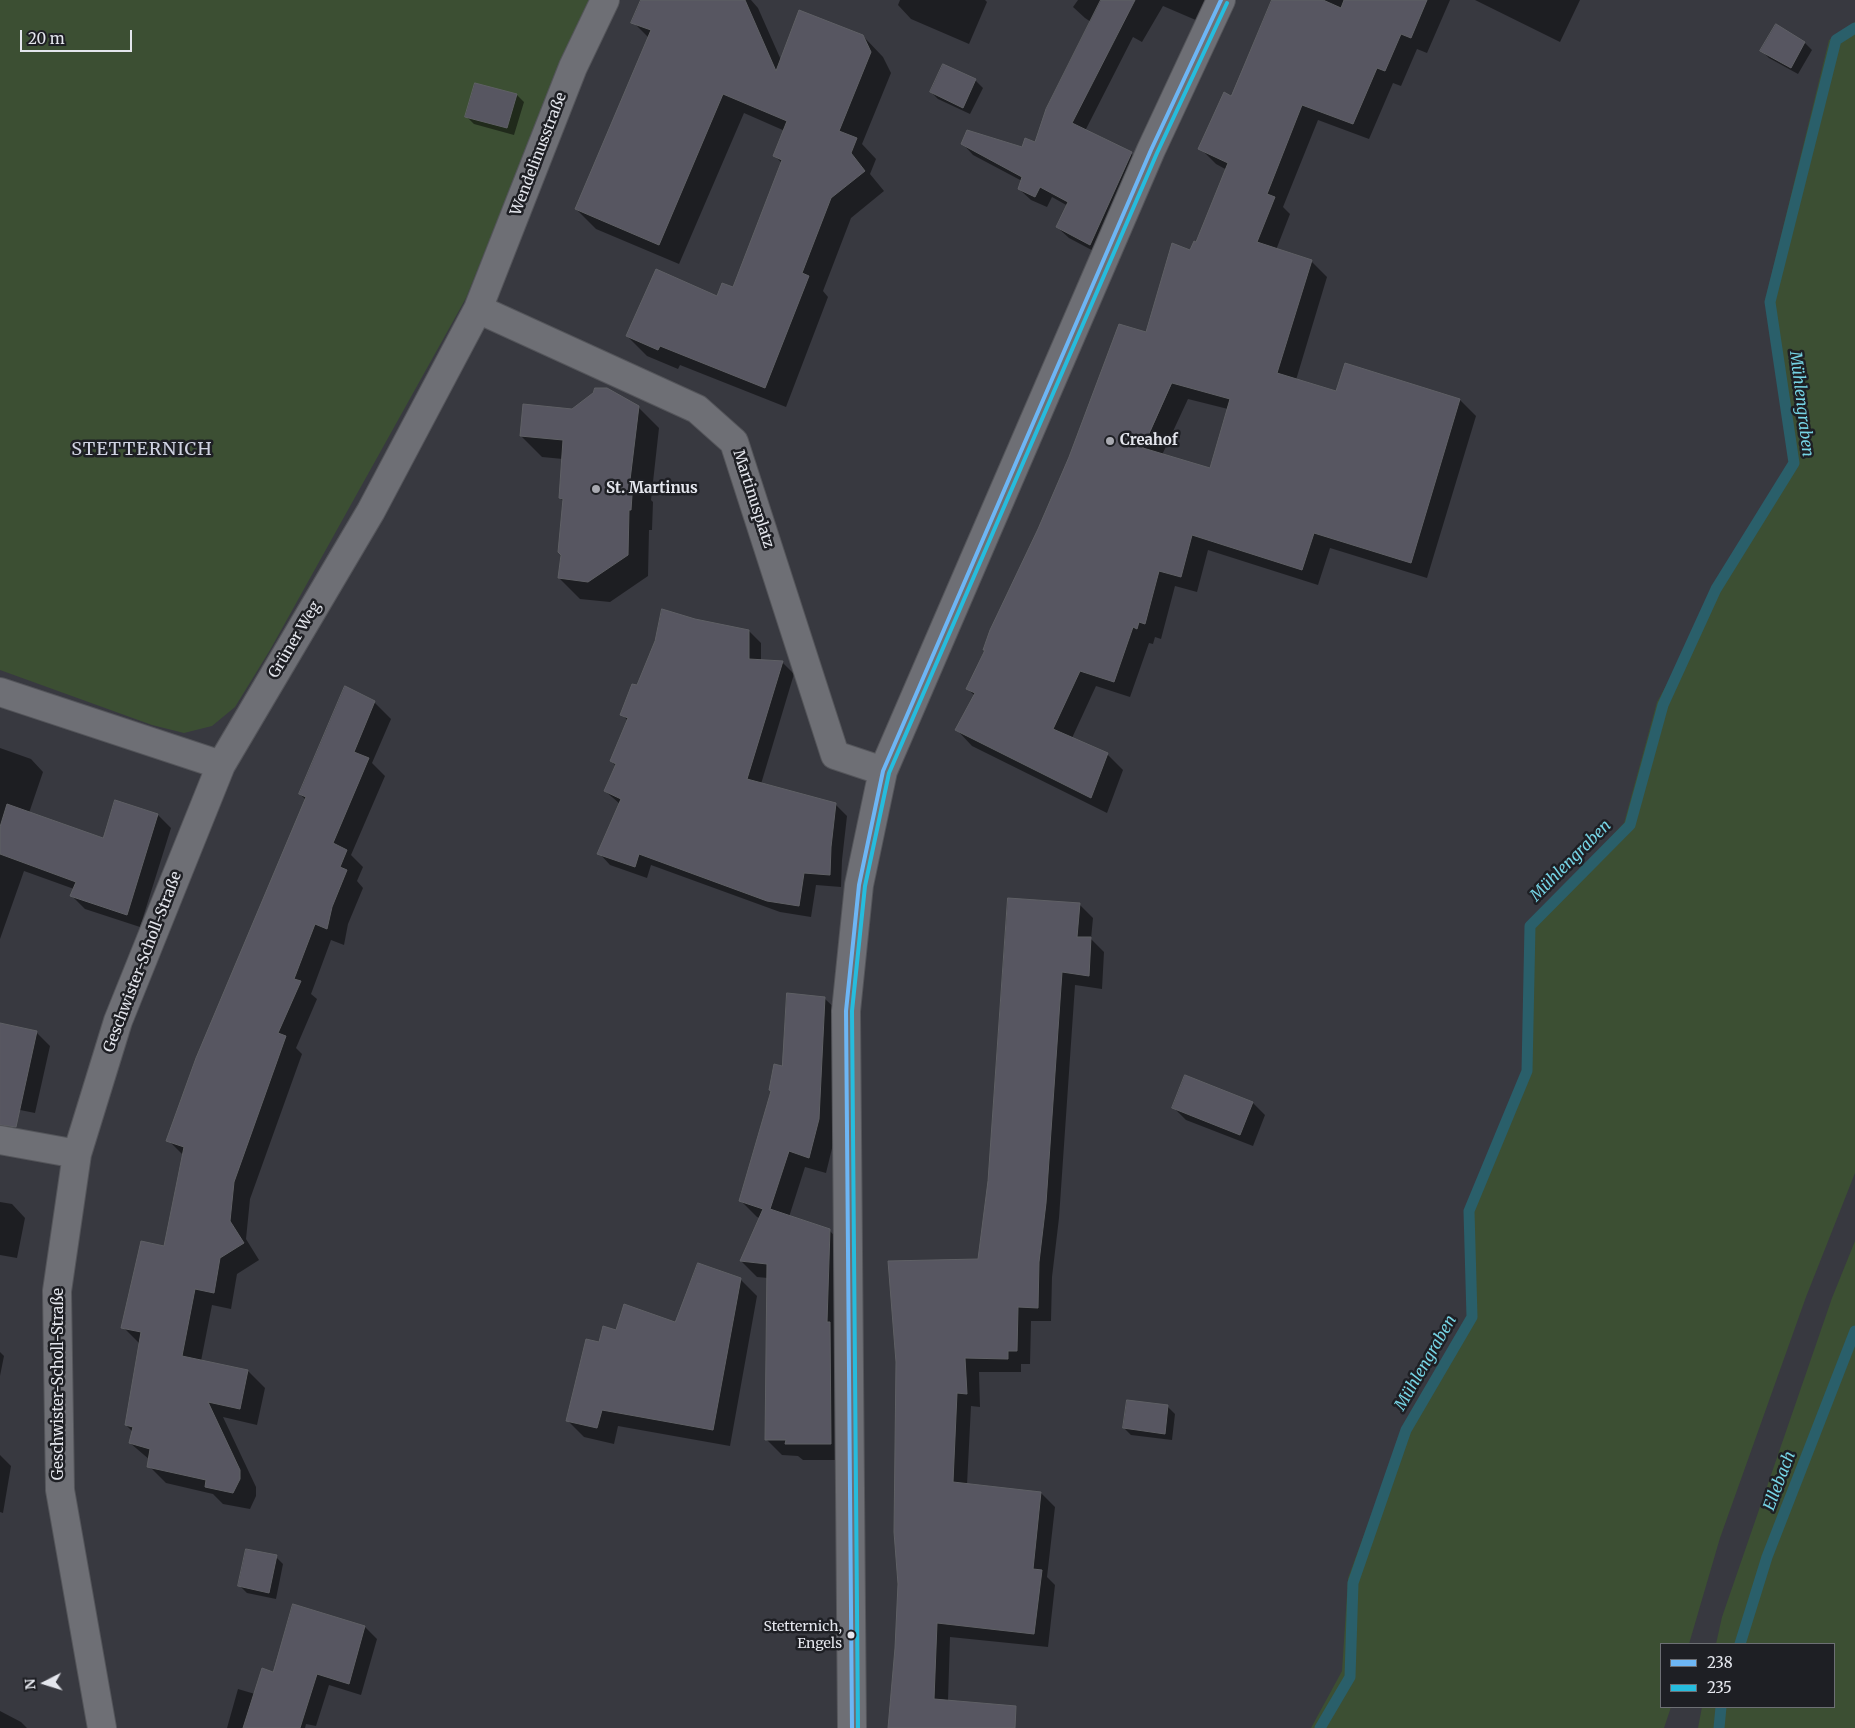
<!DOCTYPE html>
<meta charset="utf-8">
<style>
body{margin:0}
#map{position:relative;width:1855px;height:1728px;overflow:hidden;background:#383940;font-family:Merriweather,serif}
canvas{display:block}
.legend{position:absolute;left:1660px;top:1643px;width:175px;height:65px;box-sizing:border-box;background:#1e1f24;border:1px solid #6d6f74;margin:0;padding:6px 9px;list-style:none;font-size:15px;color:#e4e6ed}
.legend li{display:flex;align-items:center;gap:10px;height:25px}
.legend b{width:25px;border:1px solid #6d6f74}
.north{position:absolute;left:20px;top:1658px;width:50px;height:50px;-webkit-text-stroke:4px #1e1f24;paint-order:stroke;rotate:265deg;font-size:14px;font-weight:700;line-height:20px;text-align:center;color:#e4e6ed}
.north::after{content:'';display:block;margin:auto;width:18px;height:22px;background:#e4e6ed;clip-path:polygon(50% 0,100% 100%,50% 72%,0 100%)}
.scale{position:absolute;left:20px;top:30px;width:112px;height:22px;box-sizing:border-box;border:2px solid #e4e6ed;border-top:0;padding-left:6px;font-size:15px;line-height:18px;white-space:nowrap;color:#e4e6ed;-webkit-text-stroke:4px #1e1f24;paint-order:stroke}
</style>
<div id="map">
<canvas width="1855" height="1728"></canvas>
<ul class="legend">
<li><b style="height:6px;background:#6db6f5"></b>238</li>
<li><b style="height:6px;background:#26bcdd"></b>235</li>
</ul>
<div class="north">N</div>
<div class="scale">20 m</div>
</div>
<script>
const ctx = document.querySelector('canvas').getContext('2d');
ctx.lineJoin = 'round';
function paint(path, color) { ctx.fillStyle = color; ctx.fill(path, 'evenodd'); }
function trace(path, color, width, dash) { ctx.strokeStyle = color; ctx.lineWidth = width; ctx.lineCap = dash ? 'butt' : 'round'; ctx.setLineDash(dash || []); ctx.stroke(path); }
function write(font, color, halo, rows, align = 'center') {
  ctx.font = font + ' Merriweather,serif'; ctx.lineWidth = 5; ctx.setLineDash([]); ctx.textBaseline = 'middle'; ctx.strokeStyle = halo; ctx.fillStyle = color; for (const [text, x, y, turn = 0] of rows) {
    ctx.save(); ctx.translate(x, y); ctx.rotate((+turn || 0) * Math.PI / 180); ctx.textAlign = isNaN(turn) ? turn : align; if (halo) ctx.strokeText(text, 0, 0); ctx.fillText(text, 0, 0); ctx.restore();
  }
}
const green = new Path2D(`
 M0,0H593L531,137L466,298L270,650L235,707L212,726L184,733L152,725L0,670Z
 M1855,22V1173L1806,1297L1720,1538L1689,1644H1661V1707H1671L1664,1728H1311L1342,1671L1348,1578L1403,1429L1468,1316L1464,1212L1523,1068L1527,926L1624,823L1657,702L1789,462L1765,301L1829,40Z
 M1855,1241V1728H1698L1702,1707H1834V1644H1716L1722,1617L1832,1298Z`);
const shadow = new Path2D(`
 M642,0H751L758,8L781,60L863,36L883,57L891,73L862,144L876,159L870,174L884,191L851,218L823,291L828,297L786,407L680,365L678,369L647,356L627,336L718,297L734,289L782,163L775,156L785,131L744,113L679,264L596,229L576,209L649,38L633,22Z
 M900,0H985L987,2L969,44L911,19L898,5Z
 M1078,0H1215L1205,24L1163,6L1142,42L1133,37L1085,131L1131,153L1142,165L1101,255L1069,238L1057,227L1068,206L1052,197L1047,207L1031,200L1019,189L1022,181L973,155L962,143L1023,149L1035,143L1091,22L1085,18L1073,7Z
 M1273,0H1450L1427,53L1417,49L1401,86L1393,83L1369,139L1318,120L1283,207L1290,214L1276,250L1311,261L1327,277L1296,380L1337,392L1345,365L1460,400L1476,416L1427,578L1330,548L1318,585L1208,550L1197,592L1175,586L1161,639L1155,637L1153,644L1149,643L1130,697L1096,686L1072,738L1107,754L1123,770L1107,813L972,746L957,730L975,696L968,689L986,651L984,649L1147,334L1191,252L1197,244L1227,170L1216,164L1200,148L1232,98ZM1188,399L1228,409L1211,470L1162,455Z
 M1475,0H1580L1560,42Z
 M1805,43L1812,50L1798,74L1769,58L1762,51Z
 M943,66L976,81L983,88L970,114L938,99L931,92Z
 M476,84L517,95L524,102L514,135L474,124L467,117Z
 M638,407L659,428L651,500L653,502L652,530H649L648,576L610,602L580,599L559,578L564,502L560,498L563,459L542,457L521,436L572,410Z
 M695,620L749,631L761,643V661L782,662L794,674L761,784L835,804L847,816L842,860L841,887L816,885L811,917L780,912L651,865L647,878L610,865L599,853L620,804L605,791L616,766L611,761L628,721L622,714L638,687Z
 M374,702L391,719L372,763L385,776L351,855L363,867L357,881L363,888L348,924L344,945L331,940L311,994L317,999L296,1048L302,1054L250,1199L246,1239L259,1260L237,1274L231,1309L212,1305L201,1361L248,1371L265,1388L257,1425L223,1417L256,1487V1496L250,1509L223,1504L213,1494L166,1483L149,1466L150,1460L130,1443L133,1432L126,1425L140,1344L123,1327L165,1247L184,1156L168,1140L306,800L300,794Z
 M0,748L31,759L43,772L29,813L104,840L158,815L171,828L140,927L85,909L72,896L74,889L24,871L0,939Z
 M1079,904L1093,918L1091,939L1104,952L1102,989L1075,985L1059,1218L1052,1277L1051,1321H1031L1030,1364H1021V1372H979L980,1407L971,1406L967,1485L1041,1493L1055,1507L1047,1577L1055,1585L1048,1647L950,1637L948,1701L980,1728H889L979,1260Z
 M824,998L841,1014L835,1136L826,1173L805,1167L789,1217L829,1230L845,1247L846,1460H803L798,1456L782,1455L766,1439L768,1278L757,1277L741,1261L760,1218L757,1217L741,1201L784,1067Z
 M0,1024L36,1032L50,1046L35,1113L0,1106Z
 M1253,1103L1265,1115L1253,1146L1186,1120L1173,1107Z
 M0,1202L12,1204L25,1218L17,1258L0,1255Z
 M740,1279L757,1296L730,1446L618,1426L614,1444L584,1437L567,1420L600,1344L616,1331L676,1323Z
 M0,1352L4,1356L0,1376Z
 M1168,1407L1175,1414L1172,1440L1131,1435L1124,1428Z
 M0,1455L11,1466L3,1513L0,1512Z
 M276,1557L283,1564L276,1599L247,1593L240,1586Z
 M365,1627L377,1639L361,1695L329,1685L316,1726L306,1724L305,1728H227L238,1689L255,1694L274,1673Z
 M0,1711L21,1722L27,1728H0Z`);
const stream = new Path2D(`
 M1740,1644L1767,1557L1855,1331
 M1320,1728L1350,1677L1353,1583L1406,1430L1472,1317L1469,1211L1527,1071L1530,926L1630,825L1663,705L1716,589L1794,463L1770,302L1836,40L1855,28
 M1719,1728L1721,1707`);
const building = new Path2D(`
 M641,0H745L776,71L799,10L863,35L871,52L839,131L857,138L851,153L865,171L831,198L802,273L809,276L765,388L660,346L658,350L626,336L656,269L717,296L722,283L733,287L782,160L773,156L787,121L723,94L659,245L575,209L651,30L631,23Z
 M1101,0H1135L1072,123L1132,152L1090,245L1056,227L1068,202L1040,187L1035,197L1018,189L1022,177L961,144L967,130L1022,147L1025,138L1035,142L1046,109Z
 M1272,0H1323L1341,8L1344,0H1427L1411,38L1401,34L1385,71L1377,68L1353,124L1302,105L1267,194L1275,197L1257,242L1312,260L1277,373L1336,391L1345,363L1460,399L1411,563L1314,533L1302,570L1192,535L1181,577L1159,571L1145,624L1139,622L1137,629L1133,627L1114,682L1080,671L1053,729L1108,753L1091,798L955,730L975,693L966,689L985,650H983L990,630L1038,529L1069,457L1119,324L1146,332L1172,243L1190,250L1194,241L1196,242L1228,163L1198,149L1224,92L1231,96ZM1172,383L1230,399L1210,468L1143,448Z
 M1776,24L1805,42L1791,68L1760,51Z
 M943,64L976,79L963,108L930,92Z
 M475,83L517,94L507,128L465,117Z
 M595,388H607L639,406L630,480H633L631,510H629L628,555L588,582L558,578L561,555L558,552L563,499L559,498L563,440L520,436L523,404L572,409L593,393Z
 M662,609L695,619L749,630V659L783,661L747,779L836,803L831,847L830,875L804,873L799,906L767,901L639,854L635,867L597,854L621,799L604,791L616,764L610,761L628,718L620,715L632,684L637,685L655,641Z
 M345,686L375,701L354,752L369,758L333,843L347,850L340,867L347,870L332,907L327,929L315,924L294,979L301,981L278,1033L286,1036L234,1182L230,1221L244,1243L220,1258L214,1293L195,1289L182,1356L248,1370L240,1409L208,1402L240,1470V1479L233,1493L205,1487L206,1480L147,1467L150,1449L129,1443L133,1427L125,1425L141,1332L121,1328L141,1241L164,1246L184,1147L166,1141L196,1058L306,797L299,794Z
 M115,800L158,814L127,915L70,896L76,882L0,854V827L7,804L103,838Z
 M1008,898L1080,903L1077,937H1091L1089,976L1062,972L1046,1203L1039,1262L1038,1308L1018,1307L1017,1351H1008V1359L965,1358L967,1394L957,1393L953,1482L1041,1492L1033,1569L1042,1570L1034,1634L937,1623L934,1699L1016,1706L1015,1728H888L895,1648L898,1584L894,1532L896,1362L888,1261L978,1259L988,1181Z
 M787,993L825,997L819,1119L809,1158L789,1151L770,1209L830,1229L827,1322H830L831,1444H785L786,1440H765L767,1264L740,1261L763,1209L739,1201L771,1091L769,1090L774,1064L782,1066Z
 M0,1023L37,1031L16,1127L0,1125Z
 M1185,1075L1253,1102L1240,1135L1172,1108Z
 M698,1263L741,1278L713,1430L602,1410L597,1428L566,1421L586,1339L599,1342L603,1326L616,1330L624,1304L675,1322Z
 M1127,1400L1168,1405L1165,1434L1123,1428Z
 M246,1549L277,1555L269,1593L238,1586Z
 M293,1604L365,1626L349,1684L317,1674L300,1728H243L262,1668L273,1672Z`);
const minor = new Path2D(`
 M478,309L697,409L734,442L835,755L883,771
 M0,692L221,765L371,511L478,309L573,67L605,0
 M0,1140L77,1154
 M102,1728L60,1490L57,1291L77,1154L118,1021L221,765
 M852,1728L846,1011L859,885L883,771L1151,150L1221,0`);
const bus1 = new Path2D(`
 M852,1728L846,1011L859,885L883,771L1151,150L1221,0`);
const bus2 = new Path2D(`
 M858,1728L852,1011L865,886L889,773L1157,153L1227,3`);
const markers = [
 [1110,441,5,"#a8a9b0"],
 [596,489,5,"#a8a9b0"],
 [851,1635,4.5,"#e4e6ed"]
];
const busNames = [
 ["Stetternich,",842,1627],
 ["Engels",842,1644]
];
const streetNames = [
 ["Wendelinusstraße",539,154,-69],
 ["Martinusplatz",753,499,72],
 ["Grüner Weg",295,640,-59],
 ["Geschwister-Scholl-Straße",143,962,-69],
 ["Geschwister-Scholl-Straße",59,1384,-90]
];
const poiNames = [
 ["Creahof",1120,441],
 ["St. Martinus",606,489]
];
const waterNames = [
 ["Mühlengraben",1801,404,83],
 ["Mühlengraben",1571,861,-45],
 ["Mühlengraben",1426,1363,-60],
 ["Ellebach",1780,1481,-69]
];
const quarterNames = [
 ["STETTERNICH",142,450]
];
paint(green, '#3c4f33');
paint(shadow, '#0007');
trace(stream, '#2a5f6a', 11);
paint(building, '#575661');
trace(building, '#5f6065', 1);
trace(minor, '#54555a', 30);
trace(minor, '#6e6f75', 28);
trace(bus1, '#6db6f5', 4);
trace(bus2, '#26bcdd', 4);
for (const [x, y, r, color] of markers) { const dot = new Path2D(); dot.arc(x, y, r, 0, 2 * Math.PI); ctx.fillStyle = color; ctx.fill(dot); trace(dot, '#1e1f24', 2); }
write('14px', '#e4e6ed', '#1e1f24', busNames, 'right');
write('15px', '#e4e6ed', '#1e1f24', streetNames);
write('bold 15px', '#e4e6ed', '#1e1f24', poiNames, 'left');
write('italic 16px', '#76d4e5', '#1e1f24', waterNames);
ctx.letterSpacing = '1px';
write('18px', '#cfd2e1', '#1e1f24', quarterNames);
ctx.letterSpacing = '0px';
</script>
